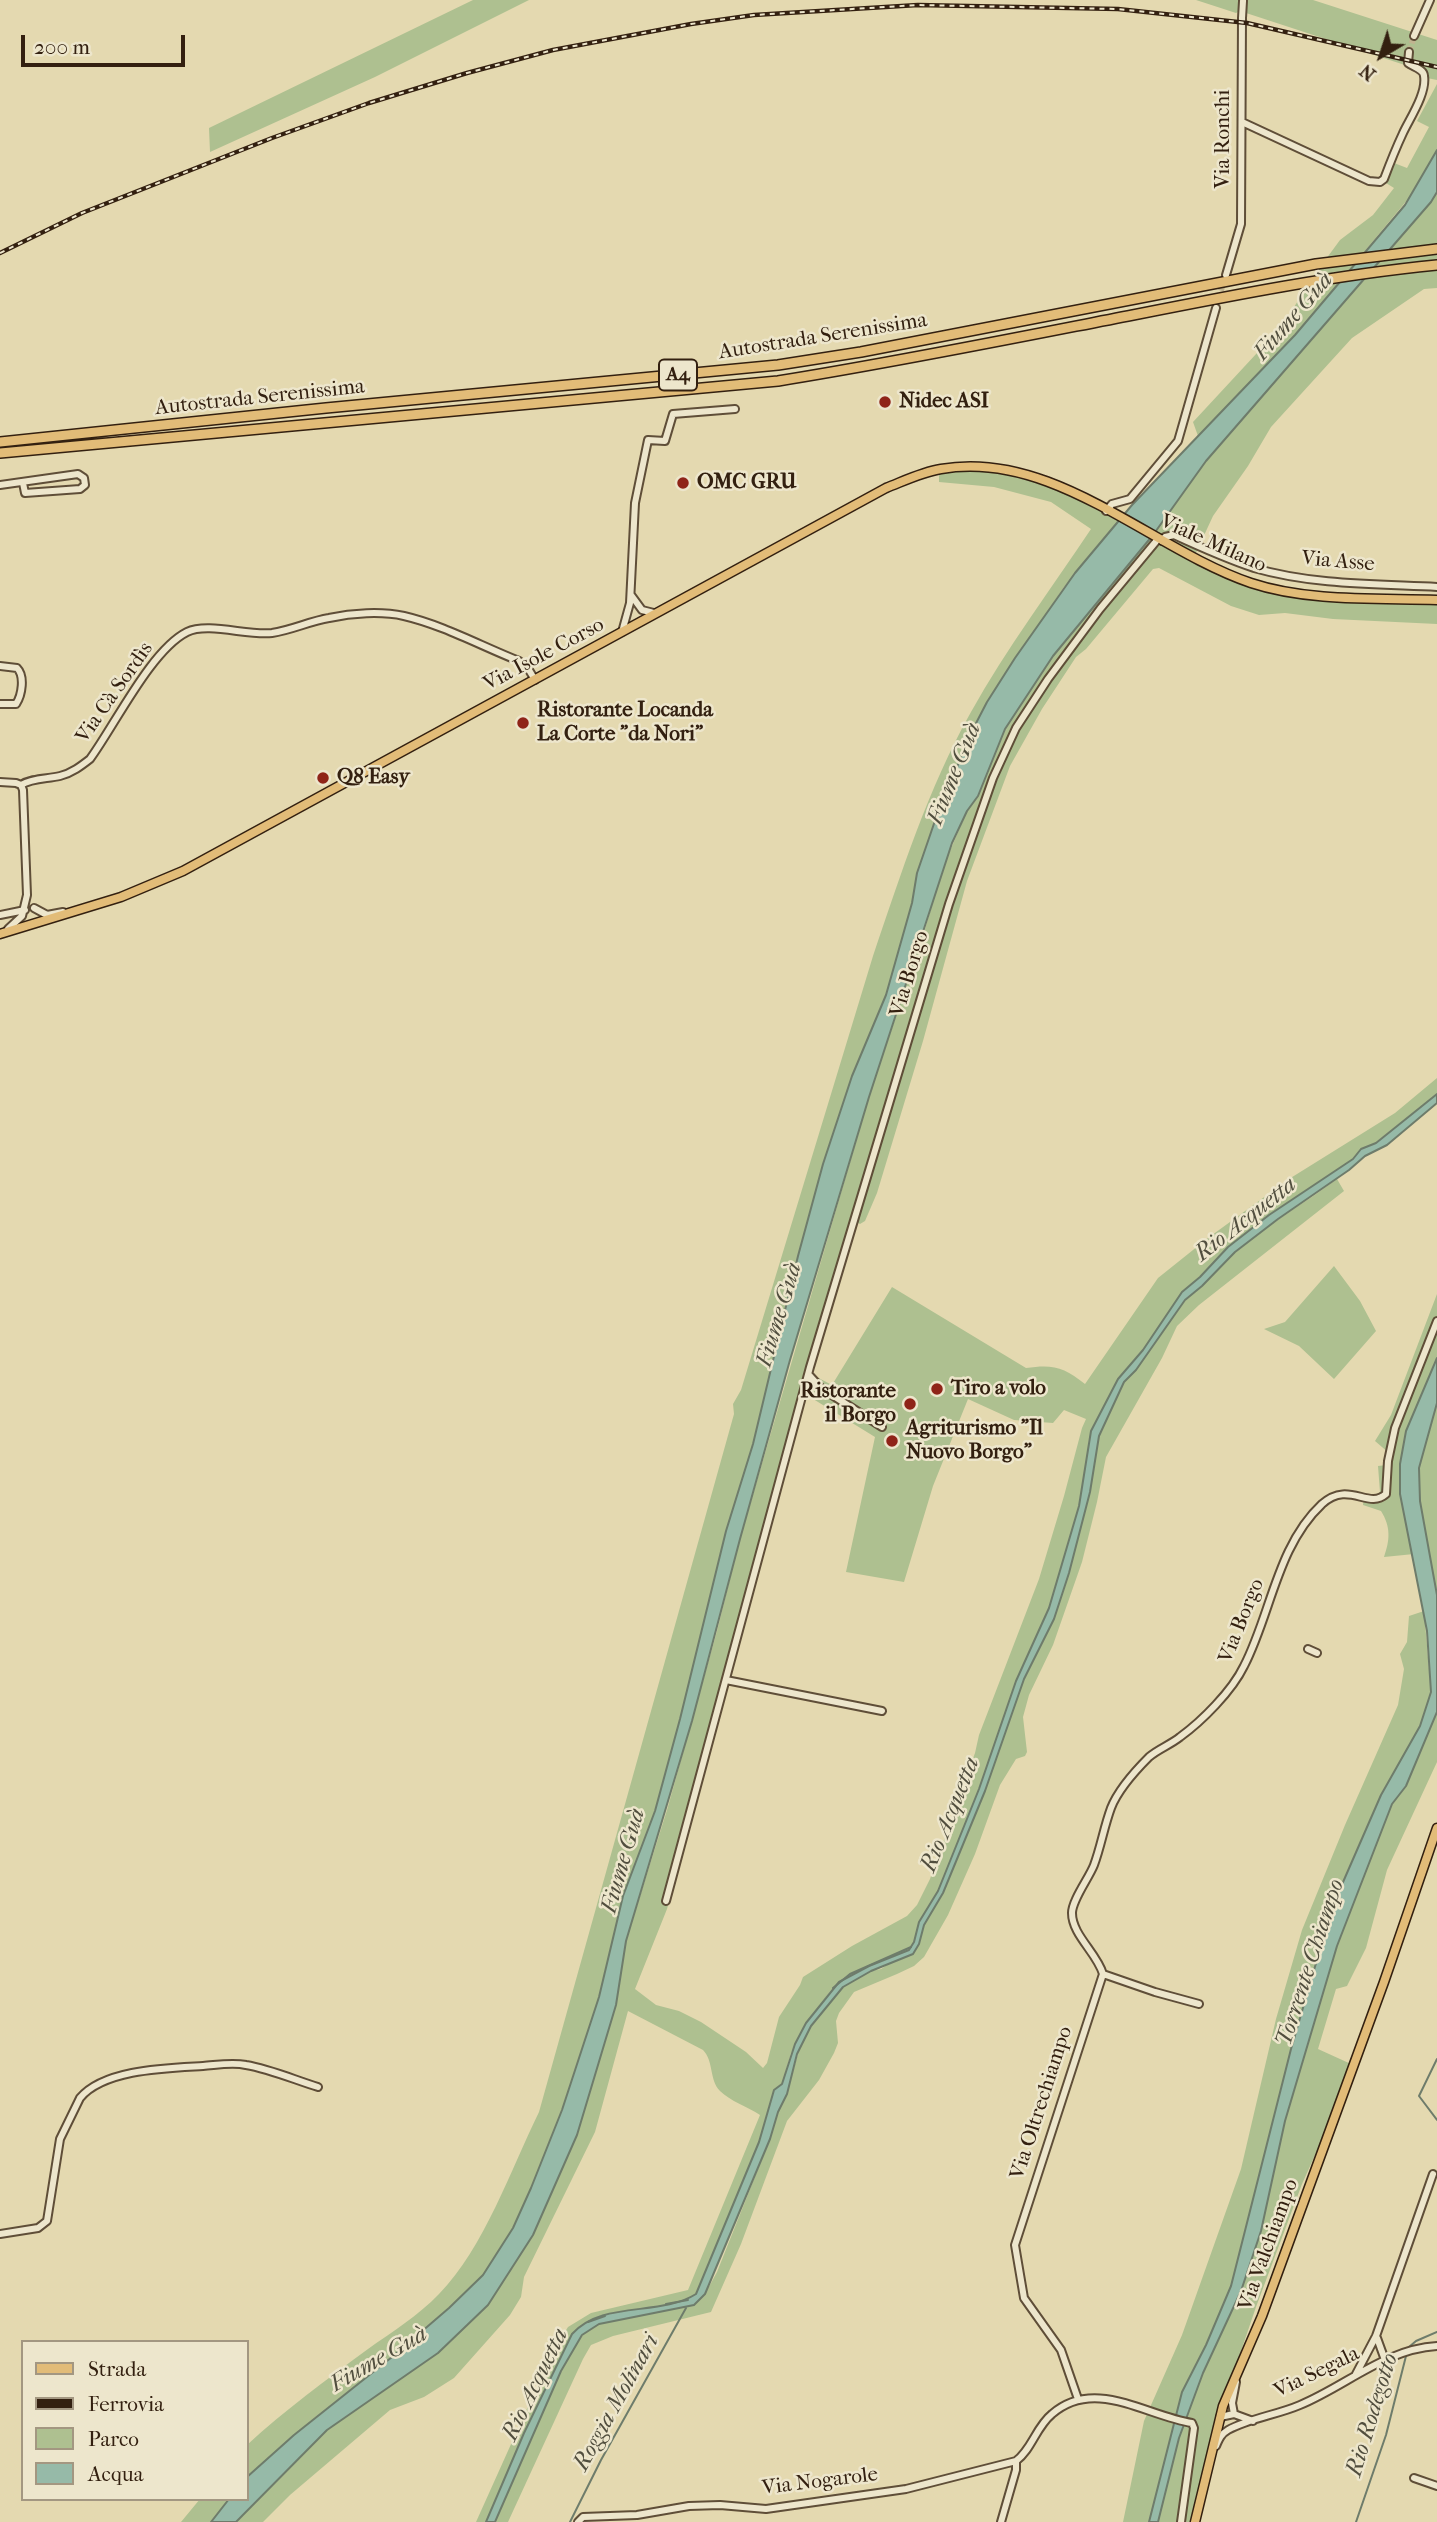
<!DOCTYPE html>
<meta charset="utf-8">
<style>
body{margin:0}
#map{position:relative;width:1437px;height:2522px;overflow:hidden;background:#e4d9b0;font-family:"IM FELL French Canon",serif}
canvas{display:block}
.legend{position:absolute;left:21px;top:2340px;width:228px;height:161px;box-sizing:border-box;background:#ede6cc;border:2px solid #a39781;margin:0;padding:9px 12px;list-style:none;font-size:21px;color:#332010}
.legend li{display:flex;align-items:center;gap:14px;height:35px}
.legend b{width:35px;border:2px solid #a39781}
.north{position:absolute;left:1346px;top:21px;width:70px;height:70px;-webkit-text-stroke:5px #ede6cc;paint-order:stroke;rotate:219deg;font-size:19px;font-weight:700;line-height:28px;text-align:center;color:#332010}
.north::after{content:'';display:block;margin:auto;width:24px;height:32px;background:#332010;clip-path:polygon(50% 0,100% 100%,50% 72%,0 100%)}
.scale{position:absolute;left:21px;top:35px;width:164px;height:32px;box-sizing:border-box;border:4px solid #332010;border-top:0;padding-left:9px;font-size:21px;line-height:24px;white-space:nowrap;color:#332010;-webkit-text-stroke:5px #ede6cc;paint-order:stroke}
</style>
<div id="map">
<canvas width="1437" height="2522"></canvas>
<ul class="legend">
<li><b style="height:9px;background:#e2bc78"></b>Strada</li>
<li><b style="height:9px;background:#332010"></b>Ferrovia</li>
<li><b style="height:19px;background:#aec090"></b>Parco</li>
<li><b style="height:19px;background:#96baa8"></b>Acqua</li>
</ul>
<div class="north">N</div>
<div class="scale">200 m</div>
</div>
<script>
const ctx = document.querySelector('canvas').getContext('2d');
ctx.lineJoin = 'round';
function paint(path, color) { ctx.fillStyle = color; ctx.fill(path, 'evenodd'); }
function trace(path, color, width, dash) { ctx.strokeStyle = color; ctx.lineWidth = width; ctx.lineCap = dash ? 'butt' : 'round'; ctx.setLineDash(dash || []); ctx.stroke(path); }
function write(font, color, halo, rows, align = 'center') {
  ctx.font = font + ' "IM FELL French Canon",serif'; ctx.lineWidth = 5; ctx.setLineDash([]); ctx.textBaseline = 'middle'; ctx.strokeStyle = halo; ctx.fillStyle = color; for (const [text, x, y, turn = 0] of rows) {
    ctx.save(); ctx.translate(x, y); ctx.rotate((+turn || 0) * Math.PI / 180); ctx.textAlign = isNaN(turn) ? turn : align; if (halo) ctx.strokeText(text, 0, 0); ctx.fillText(text, 0, 0); ctx.restore();
  }
}
const green = new Path2D(`
 M473,0H529L375,77L210,152L209,128Z
 M1196,0H1313L1437,40V80L1427,78L1414,68L1240,11L1236,13Z
 M1437,84V150L1413,193L1295,335L1198,436L1193,422L1282,326L1315,274L1340,240L1373,215L1394,188L1386,183L1394,163L1407,168L1429,127L1417,121Z
 M1437,192V288L1424,289L1352,338L1271,427L1248,466L1213,516L1194,557L1214,567L1288,591L1437,600V624L1333,619L1285,613L1259,615L1231,606L1159,568L1153,569L1086,649L1076,657L1042,709L1010,766L967,881L923,1041L877,1193L865,1221L860,1224L853,1220L809,1373L832,1385L892,1287L1026,1368C1053,1364 1064,1367 1085,1384L1158,1278L1208,1238L1289,1179L1395,1113L1437,1078V1094L1375,1143L1361,1149L1353,1159L1228,1247L1200,1277L1182,1292L1143,1350L1118,1379L1089,1439L1085,1477L1079,1506L1049,1608L1016,1681L979,1789L948,1867L938,1891L919,1922L914,1942L909,1950L850,1975L833,1988L812,2015L791,2053L782,2084L769,2106L759,2142L696,2294C660,2317 602,2300 572,2334L524,2433L486,2522H476L552,2353L568,2327L591,2313L688,2290L760,2115C748,2107 730,2101 720,2091C709,2080 714,2061 703,2050L628,2011L595,2132L524,2277L521,2297L510,2315L454,2378L424,2397L390,2410L290,2495L263,2522H236L327,2430L438,2353L533,2235L577,2135L616,2005L626,1941L667,1810L717,1631L740,1539L869,1097L925,929L944,865L967,811L978,796L1005,729L1053,656L1153,535L1206,461L1377,265ZM805,1394L875,1437L846,1572L904,1582L933,1486L968,1399L1014,1420L1053,1423L1064,1410L1086,1419L1082,1428L1064,1496L1039,1579L979,1735L975,1753L930,1879L917,1905L907,1916L852,1946L803,1977L800,1985L779,2017L767,2063L763,2068L746,2052L701,2022L679,2011L656,2005L635,1989L667,1909Z
 M962,468L1029,474L1121,519L1064,587L987,701L938,812L917,873L912,903L886,995L852,1076L823,1164L753,1444L726,1531L680,1719L655,1811L623,1896L599,1997L562,2110L531,2188L513,2228L483,2275L449,2308L392,2357L294,2435L247,2477V2445C285,2410 326,2380 368,2349C392,2332 419,2315 439,2294C484,2248 511,2169 539,2112L734,1414L733,1404L741,1390L873,956C901,874 928,788 971,712C1006,649 1051,589 1091,529L1051,502L994,487L939,482V470Z
 M1337,1179L1344,1191L1199,1305L1177,1326L1162,1358L1106,1457L1097,1502L1082,1562L1053,1645L1029,1695L1023,1717L1027,1752L1025,1756L1016,1759L1000,1785L975,1854L948,1915L924,1957L914,1966L897,1974L854,1992L839,2013L836,2021L838,2043L834,2053L819,2080L787,2121L741,2244L711,2312L613,2336L591,2345L583,2359L508,2522H495C505,2493 570,2341 589,2329C608,2317 670,2310 694,2305L705,2294L717,2272L770,2139L778,2112L787,2094L800,2046L811,2026L843,1987L871,1971L881,1969L919,1944L924,1925L943,1893L985,1791L1024,1679L1054,1619L1069,1573L1090,1492L1096,1445L1102,1427L1124,1382L1136,1370L1190,1294C1208,1281 1221,1263 1238,1249C1270,1223 1305,1203 1337,1179Z
 M1334,1266L1360,1301L1376,1331L1334,1379L1299,1346L1264,1329L1285,1322Z
 M1437,1294V1358L1406,1431L1400,1464V1494L1414,1554L1384,1557C1390,1540 1391,1527 1381,1511L1363,1505L1364,1497L1371,1499L1380,1492L1378,1466L1387,1465L1389,1453L1375,1441L1391,1415Z
 M1437,1403V1595L1420,1501L1419,1468Z
 M1424,1611L1431,1692L1420,1726L1381,1795L1340,1889L1319,1953L1291,2049L1231,2286L1206,2345L1182,2392L1149,2522H1123L1144,2421L1182,2335L1241,2169L1276,2019L1302,1930L1345,1825L1398,1705L1404,1669L1400,1654L1407,1642L1409,1616Z
 M1437,1712V1762L1387,1870L1366,1948L1347,1986L1336,1989L1318,2049L1351,2064L1324,2135L1302,2184L1256,2307L1213,2433L1196,2522H1158L1179,2438L1203,2373L1241,2291L1261,2231L1285,2121L1337,1946L1392,1804L1406,1786Z
 M200,2499H229L211,2522H181Z`);
const water = new Path2D(`
 M1437,150V192L1431,202L1206,461L1153,535L1053,656L1005,729L978,796L967,811L952,843L869,1097L790,1360L740,1539L692,1721L626,1941L616,2005L577,2135L533,2235L488,2305L438,2353L327,2430L236,2522H211L229,2499H247V2477L294,2435L392,2357L449,2308L483,2275L513,2228L531,2188L562,2110L599,1997L623,1896L655,1811L680,1719L726,1531L753,1444L798,1256L823,1164L852,1076L886,995L912,903L917,873L938,812L973,729L987,702L1015,658L1075,573L1132,505L1295,335L1405,205Z
 M1437,1094V1103L1387,1145L1365,1156L1349,1170L1278,1219L1235,1252L1202,1286L1185,1300L1136,1370L1124,1382L1099,1436L1090,1492L1069,1573L1054,1619L1024,1679L985,1791L943,1893L924,1925L919,1944L913,1954L871,1971L843,1987L811,2026L797,2054L787,2094L778,2112L770,2139L705,2294L694,2305L599,2324L582,2335L561,2371L495,2522H486L524,2433L572,2334C602,2300 660,2317 696,2294L759,2142L774,2090L782,2084L795,2044L806,2023L839,1982L869,1966L909,1950L914,1942L919,1922L938,1891L979,1789L1016,1681L1049,1608L1079,1506L1091,1431L1118,1379L1143,1350L1182,1292L1200,1277L1228,1247L1269,1215L1353,1159L1361,1149L1376,1143Z
 M1437,1358V1403L1419,1468L1420,1501L1437,1595V1712L1406,1786L1392,1804L1337,1946L1285,2121L1261,2231L1241,2291L1203,2373L1179,2438L1158,2522H1149L1182,2392L1206,2345L1231,2286L1291,2049L1319,1953L1340,1889L1381,1795L1420,1726L1431,1692L1427,1631L1400,1494V1464L1406,1431Z`);
const stream = new Path2D(`
 M833,1988L850,1974L911,1947
 M1437,2059L1419,2096L1437,2120
 M666,2304L688,2300
 M588,2322L605,2316
 M1409,2347L1416,2341L1437,2332
 M570,2522L601,2460L686,2308
 M1356,2522L1386,2435L1406,2356`);
const minorTunnel = new Path2D(`
 M1409,52L1414,36
 M1216,308L1224,280`);
const minor = new Path2D(`
 M1414,36L1430,0
 M1242,122L1369,181L1380,182L1384,179C1390,163 1396,148 1403,133C1410,118 1427,93 1424,76C1424,69 1413,67 1408,63L1409,52
 M1226,275L1241,224L1242,18L1243,1
 M0,485L78,474L84,478L85,485L80,489L25,493L23,483
 M1106,511L1112,504L1130,499L1178,441L1216,308
 M1162,541L1165,537L1174,535C1200,547 1227,559 1254,568C1313,585 1376,584 1437,587
 M631,595L642,610L654,613
 M622,632L630,603L635,503L648,440L665,441L673,414L735,409
 M0,666L17,668C25,676 22,695 16,704H0
 M0,782L16,783L21,785C32,778 47,779 60,776C72,773 81,766 90,759C115,725 151,650 187,632C208,622 248,636 272,633C292,630 310,621 329,618C352,613 381,611 404,616C443,625 481,646 519,661L529,670L535,680
 M34,908L47,915L63,912
 M0,915L25,910
 M8,929L22,916L27,895L23,790L21,785
 M809,1375L821,1388L882,1427
 M1308,1649L1317,1653
 M726,1680L882,1711
 M666,1901L810,1367L949,904L993,778L1016,728L1048,679L1100,609L1158,539
 M1103,1974L1155,1992L1199,2004
 M0,2234L38,2228L47,2221L60,2139L80,2098C104,2069 168,2068 203,2066C217,2065 232,2062 246,2065C270,2069 295,2080 318,2087
 M1377,2338L1385,2360
 M1356,2374L1376,2336L1433,2174
 M1078,2399L1061,2350L1024,2298L1015,2245L1103,1974C1097,1953 1072,1935 1072,1913C1072,1900 1089,1878 1094,1865C1101,1846 1104,1827 1111,1808C1118,1790 1135,1771 1149,1757C1158,1749 1170,1745 1180,1737C1202,1721 1232,1691 1244,1666C1271,1614 1277,1546 1322,1504C1349,1480 1368,1510 1386,1494L1388,1461L1395,1428L1437,1321
 M1234,2414L1232,2403L1236,2382
 M1220,2417L1234,2414L1253,2421
 M1216,2446C1219,2439 1221,2434 1228,2430C1250,2418 1277,2415 1300,2405C1346,2386 1385,2349 1437,2346
 M1414,2478L1437,2486
 M578,2522L583,2517L637,2515L689,2506L720,2505L766,2509L906,2489L1016,2461C1032,2449 1036,2427 1052,2414C1095,2377 1146,2416 1192,2423L1194,2428L1181,2522
 M1001,2522L1016,2470V2461`);
const major = new Path2D(`
 M0,934L121,897L183,871L886,488C904,481 922,472 941,469C1053,449 1151,549 1251,583C1308,602 1378,598 1437,600
 M1195,2522L1223,2406L1262,2316L1384,1982L1437,1828`);
const highway = new Path2D(`
 M0,442L326,408L778,365L861,352L1316,264L1437,249
 M0,453L778,381C897,362 1015,338 1133,315C1234,295 1335,275 1437,265`);
const rail = new Path2D(`
 M0,253L82,213L272,138L369,103L467,73L553,50L691,24L754,15L918,5L1118,9L1247,23L1437,67`);
const markers = [
 [885,402,7,"#8f2418"],
 [683,483,7,"#8f2418"],
 [523,723,7,"#8f2418"],
 [323,778,7,"#8f2418"],
 [937,1389,7,"#8f2418"],
 [910,1404,7,"#8f2418"],
 [892,1441,7,"#8f2418"]
];
const shields = [
 [678,375,38]
];
const shieldNames = [
 ["A4",678,375]
];
const streetNames = [
 ["Via Ronchi",1224,139,-90],
 ["Autostrada Serenissima",823,337,-9],
 ["Autostrada Serenissima",260,398,-6],
 ["Viale Milano",1213,544,24],
 ["Via Asse",1338,562,5],
 ["Via Isole Corso",544,655,-28],
 ["Via Cà Sordìs",115,693,-55],
 ["Via Borgo",910,974,-73],
 ["Via Borgo",1242,1621,-68],
 ["Via Oltrechiampo",1042,2103,-72],
 ["Via Valchiampo",1269,2245,-70],
 ["Via Segala",1317,2373,-26],
 ["Via Nogarole",820,2482,-7]
];
const poiNames = [
 ["Nidec ASI",899,402],
 ["OMC GRU",697,483],
 ["Ristorante Locanda",537,711],
 ["La Corte \"da Nori\"",537,735],
 ["Q8 Easy",337,778],
 ["Tiro a volo",951,1389],
 ["Ristorante",896,1392,"right"],
 ["il Borgo",896,1416,"right"],
 ["Agriturismo \"Il",906,1429],
 ["Nuovo Borgo\"",906,1453]
];
const waterNames = [
 ["Fiume Guà",1294,317,-49],
 ["Fiume Guà",955,774,-68],
 ["Rio Acquetta",1246,1220,-38],
 ["Fiume Guà",780,1315,-73],
 ["Rio Acquetta",951,1815,-68],
 ["Fiume Guà",624,1861,-74],
 ["Torrente Chiampo",1311,1963,-72],
 ["Fiume Guà",379,2360,-30],
 ["Rio Acquetta",536,2385,-64],
 ["Roggia Molinari",617,2403,-61],
 ["Rio Rodegotto",1373,2415,-73]
];
paint(green, '#aec090');
paint(water, '#96baa8');
trace(water, '#6e7c6b', 2);
trace(stream, '#6e7c6b', 2);
trace(minorTunnel, '#c1b490', 6, [6, 3]);
trace(minor, '#5f4e38', 10);
trace(major, '#332010', 11);
trace(highway, '#332010', 12);
trace(minor, '#ede6cc', 6);
trace(major, '#e2bc78', 8);
trace(highway, '#e2bc78', 9);
trace(rail, '#332010', 4.5);
trace(rail, '#ede6cc', 2, [5]);
for (const [x, y, r, color] of markers) { const dot = new Path2D(); dot.arc(x, y, r, 0, 2 * Math.PI); ctx.fillStyle = color; ctx.fill(dot); trace(dot, '#ede6cc', 2.5); }
for (const [x, y, w] of shields) { const box = new Path2D(); box.roundRect(x - w / 2, y - 15.5, w, 31, 5); ctx.fillStyle = '#ede6cc'; ctx.fill(box); trace(box, '#332010', 2); }
write('bold 19px', '#332010', null, shieldNames);
write('21px', '#332010', '#ede6cc', streetNames);
write('bold 21px', '#332010', '#ede6cc', poiNames, 'left');
write('italic 23px', '#514e3e', '#ede6cc', waterNames);
</script>
